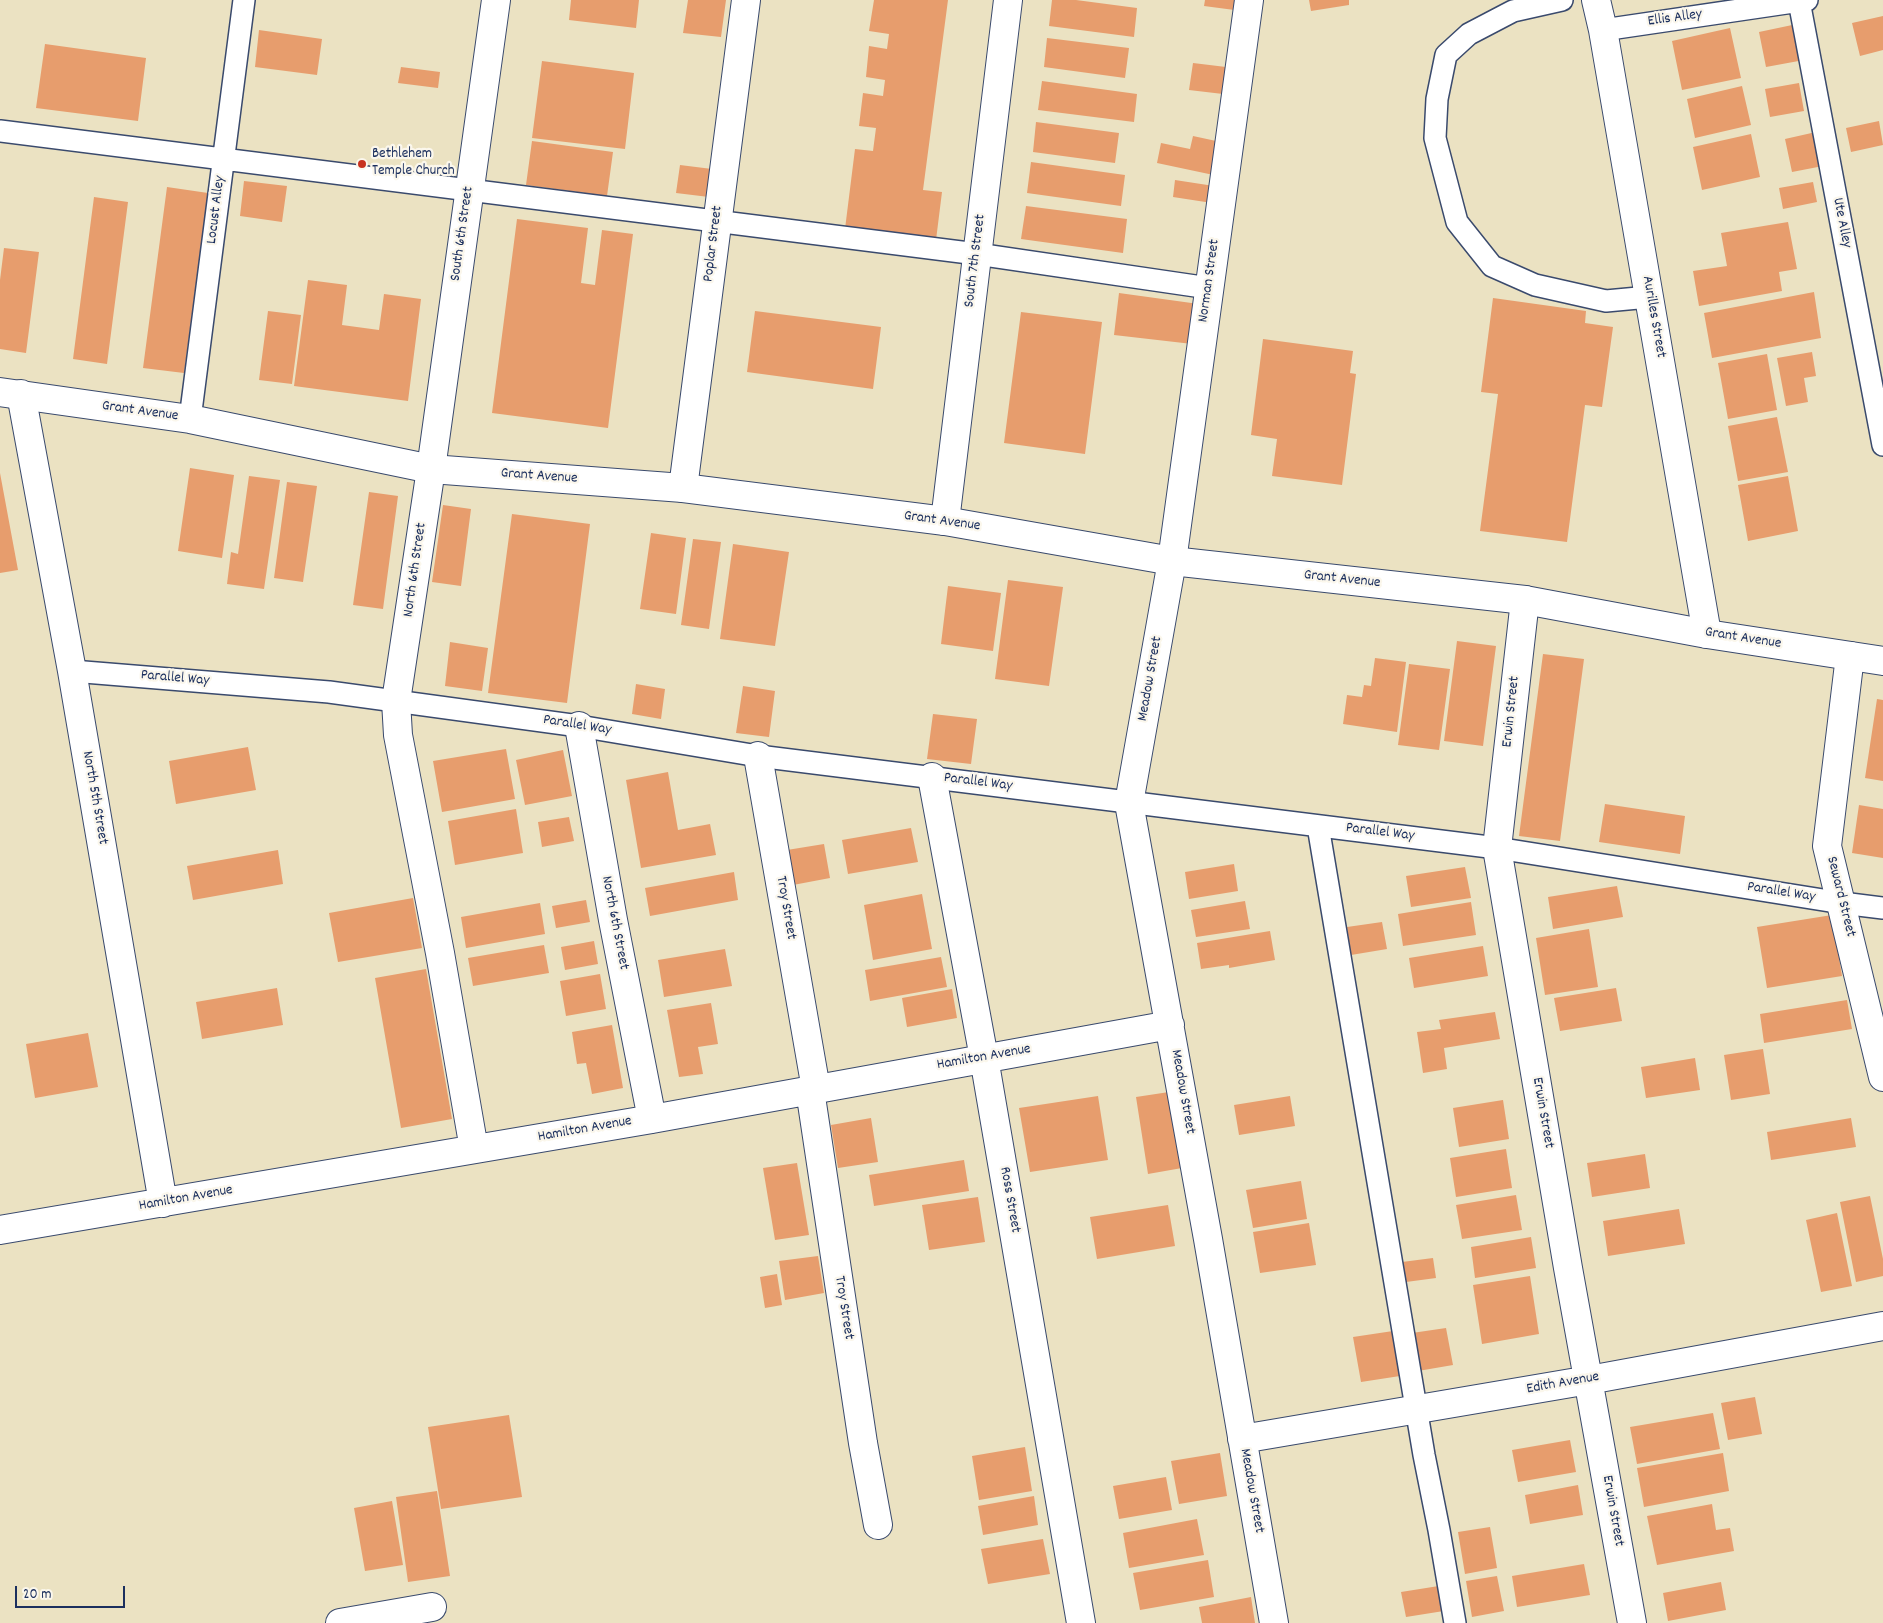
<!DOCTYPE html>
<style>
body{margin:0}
#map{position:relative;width:1883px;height:1623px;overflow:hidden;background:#ebe2c2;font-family:Dekko,sans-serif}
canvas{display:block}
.scale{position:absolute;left:15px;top:1586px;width:110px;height:22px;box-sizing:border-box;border:2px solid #1b2f5e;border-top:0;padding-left:6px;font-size:15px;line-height:18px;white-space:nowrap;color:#1b2f5e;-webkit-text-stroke:4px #fbf7ec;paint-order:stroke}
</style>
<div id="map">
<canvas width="1883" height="1623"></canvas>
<div class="scale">20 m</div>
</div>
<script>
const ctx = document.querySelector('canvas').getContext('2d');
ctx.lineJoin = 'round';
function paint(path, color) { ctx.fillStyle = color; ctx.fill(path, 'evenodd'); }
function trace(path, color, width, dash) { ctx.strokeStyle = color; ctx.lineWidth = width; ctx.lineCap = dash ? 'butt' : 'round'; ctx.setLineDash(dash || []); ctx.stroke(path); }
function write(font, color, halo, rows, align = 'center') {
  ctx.font = font + ' Dekko,sans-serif'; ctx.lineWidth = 4.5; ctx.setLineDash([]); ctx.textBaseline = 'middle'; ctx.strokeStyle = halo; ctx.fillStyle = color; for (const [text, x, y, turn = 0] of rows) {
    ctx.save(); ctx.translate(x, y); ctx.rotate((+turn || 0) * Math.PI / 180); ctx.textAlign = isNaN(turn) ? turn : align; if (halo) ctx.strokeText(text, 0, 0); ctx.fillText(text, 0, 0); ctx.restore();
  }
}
const building = new Path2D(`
 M571,0H639L636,28L569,20Z
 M688,0H726L721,37L683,33Z
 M874,0H948L923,190L942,192L936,240L845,229L855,149L873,151L876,128L859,126L863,93L883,96L885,80L866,77L869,46L887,49L889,34L869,31Z
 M1052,0H1076L1137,8L1134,37L1049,26Z
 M1205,0H1244L1242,11L1204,6Z
 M1309,0H1349V5L1311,11Z
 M1883,16V50L1860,56L1852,23Z
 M1797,24L1804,60L1766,67L1759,32Z
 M1730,28L1741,78L1682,90L1672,41Z
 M259,30L322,39L317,75L255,67Z
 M1047,38L1129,48L1125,78L1044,67Z
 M45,44L146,58L138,121L36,108Z
 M542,61L634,73L625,149L532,138Z
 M1193,63L1226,67L1223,94L1189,90Z
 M401,67L440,72L438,88L398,83Z
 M1042,81L1137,94L1134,122L1038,110Z
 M1799,83L1804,111L1770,117L1765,89Z
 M1742,86L1751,125L1695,138L1687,99Z
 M1879,121L1883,145L1851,152L1846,128Z
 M1036,122L1119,133L1115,163L1033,152Z
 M1816,132L1823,166L1792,172L1785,139Z
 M1751,134L1760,177L1702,190L1693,147Z
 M1193,136L1230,144L1223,177L1157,163L1161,143L1190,149Z
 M532,141L613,152L607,196L526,185Z
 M1031,162L1125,175L1121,206L1027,193Z
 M680,165L712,169L709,197L676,193Z
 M1175,180L1214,186L1212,203L1173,197Z
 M244,181L287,186L282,222L240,216Z
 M1813,182L1817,202L1783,209L1779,188Z
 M167,187L208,193L184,373L143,368Z
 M94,197L128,202L107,364L73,359Z
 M1026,206L1127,219L1123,253L1021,239Z
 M517,219L588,228L581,283L595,285L602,230L633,234L608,428L492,413Z
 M1788,222L1797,269L1779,272L1782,291L1699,306L1693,271L1727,266L1721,233Z
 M4,248L39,252L26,353L0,349V280Z
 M308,280L347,285L342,325L379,330L384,294L421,299L408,401L294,386Z
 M1814,292L1821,338L1712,358L1704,313Z
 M1119,293L1206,305L1201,345L1114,335Z
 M1493,298L1586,311L1585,323L1613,327L1602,407L1585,405L1567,542L1480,531L1498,394L1481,392Z
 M268,311L301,315L292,384L259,380Z
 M755,311L881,327L873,389L747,372Z
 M1021,312L1102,322L1085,454L1004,443Z
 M1263,339L1353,351L1350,373L1356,374L1342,485L1272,476L1277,439L1251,435Z
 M1812,352L1816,376L1804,378L1808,402L1786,406L1777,358Z
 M1767,354L1777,410L1728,419L1718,363Z
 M1777,417L1788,472L1738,481L1728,426Z
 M190,468L234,475L222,558L178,551Z
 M0,473L18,570L0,573Z
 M249,476L280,480L264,589L227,584L231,552L238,554Z
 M1788,476L1798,531L1748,541L1738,485Z
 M287,482L317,486L303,582L274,578Z
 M369,492L398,496L383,609L353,605Z
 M443,505L471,509L461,586L432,582Z
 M512,514L590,524L567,703L488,693Z
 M651,533L686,538L676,614L640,609Z
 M693,539L721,542L709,629L681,625Z
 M733,544L789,552L775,646L720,639Z
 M1008,580L1063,587L1049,686L995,679Z
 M948,586L1001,593L993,651L941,644Z
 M1457,641L1496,646L1483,746L1444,741Z
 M450,642L488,648L482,691L445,686Z
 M1543,654L1584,659L1560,841L1519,836Z
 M1375,658L1406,662L1397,732L1343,724L1347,695L1362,697L1364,685L1371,686Z
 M1409,664L1450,669L1439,750L1398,745Z
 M636,684L665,689L661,719L632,714Z
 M743,686L775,691L769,737L736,733Z
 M1877,699L1883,700V781L1865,778Z
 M933,714L977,719L971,764L927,759Z
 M248,747L256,790L176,804L169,761Z
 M506,749L515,799L442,812L433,761Z
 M563,750L572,796L525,805L516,760Z
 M668,772L678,830L710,824L716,855L641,868L626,780Z
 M1605,804L1685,816L1680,854L1599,842Z
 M1859,805L1883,809V858L1852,853Z
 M516,809L523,853L455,865L448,821Z
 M569,817L574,841L542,847L538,822Z
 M911,828L918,862L848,874L842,840Z
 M824,844L830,878L793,885L787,850Z
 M278,850L283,884L193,900L187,866Z
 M1234,864L1238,891L1189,899L1185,872Z
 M1465,867L1471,898L1411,907L1406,876Z
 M734,872L738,900L650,916L645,888Z
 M1617,886L1623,917L1553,929L1548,897Z
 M922,894L932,949L873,960L864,905Z
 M413,898L422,948L338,962L329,913Z
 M586,900L590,922L556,928L552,906Z
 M1245,901L1250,929L1196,937L1191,910Z
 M1471,902L1476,935L1403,946L1398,914Z
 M540,903L545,934L466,948L461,917Z
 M1832,915L1842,976L1767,988L1757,927Z
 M1382,922L1387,949L1351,955L1347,927Z
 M1589,929L1598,987L1545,995L1536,938Z
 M1270,931L1275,960L1229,968V965L1201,969L1197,943Z
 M594,941L598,964L565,970L561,947Z
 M544,945L549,973L473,986L468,958Z
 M1483,946L1488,976L1414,988L1409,958Z
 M725,949L732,986L664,997L658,960Z
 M941,957L947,987L870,1001L865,970Z
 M426,969L452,1119L401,1128L375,978Z
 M600,974L606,1009L566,1016L560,981Z
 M277,988L283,1025L202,1039L196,1002Z
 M1616,988L1622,1021L1560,1031L1554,998Z
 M952,989L957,1018L907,1027L902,998Z
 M1847,1000L1852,1029L1764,1043L1760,1014Z
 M711,1003L718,1044L698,1047L703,1074L679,1077L667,1010Z
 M1495,1012L1500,1039L1444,1048L1447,1069L1423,1073L1417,1032L1441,1029L1439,1020Z
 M612,1025L623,1088L592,1094L586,1063L577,1064L572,1032Z
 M88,1033L98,1087L35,1098L26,1044Z
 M1763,1049L1770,1094L1731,1100L1724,1055Z
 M1695,1058L1700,1090L1646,1098L1641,1067Z
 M1169,1092L1182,1168L1148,1174L1136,1097Z
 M1098,1096L1108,1160L1030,1172L1019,1108Z
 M1290,1096L1295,1126L1239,1135L1234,1105Z
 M1503,1100L1509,1139L1459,1147L1453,1108Z
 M871,1118L878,1162L838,1168L831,1125Z
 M1851,1118L1856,1147L1771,1160L1767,1132Z
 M1506,1149L1512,1188L1456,1197L1450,1158Z
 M1645,1154L1650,1188L1592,1197L1587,1163Z
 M964,1160L969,1191L874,1206L869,1175Z
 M797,1163L809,1235L775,1240L763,1168Z
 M1301,1181L1307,1219L1253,1228L1246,1190Z
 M1516,1195L1522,1230L1462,1239L1456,1205Z
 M1870,1196L1883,1259V1276L1856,1282L1840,1202Z
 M978,1197L985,1242L929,1250L922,1205Z
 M1168,1205L1175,1246L1097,1259L1090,1217Z
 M1679,1209L1685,1244L1608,1256L1603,1221Z
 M1837,1213L1852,1286L1821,1292L1806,1220Z
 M1309,1223L1316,1265L1260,1273L1253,1232Z
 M1531,1237L1536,1268L1475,1278L1471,1247Z
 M818,1256L824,1293L785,1300L779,1261Z
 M1433,1258L1436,1278L1406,1282L1402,1262Z
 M777,1274L782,1305L765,1308L760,1277Z
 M1530,1276L1539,1334L1482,1344L1473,1285Z
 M1446,1328L1453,1365L1418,1371L1412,1333Z
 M1393,1331L1400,1376L1361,1382L1353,1337Z
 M1755,1397L1762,1434L1728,1440L1721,1403Z
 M1713,1413L1720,1449L1637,1464L1630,1427Z
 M509,1415L522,1497L441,1509L428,1427Z
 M1570,1440L1576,1472L1518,1482L1512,1450Z
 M1025,1447L1032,1491L979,1500L972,1456Z
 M1220,1453L1227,1496L1179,1504L1171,1461Z
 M1723,1453L1729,1491L1644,1507L1637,1468Z
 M1166,1477L1172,1510L1119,1519L1113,1486Z
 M1578,1485L1583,1515L1530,1524L1525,1495Z
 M437,1491L450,1576L408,1582L396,1497Z
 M1034,1496L1038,1525L983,1535L978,1506Z
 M392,1501L403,1565L365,1571L354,1508Z
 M1712,1504L1716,1530L1730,1528L1734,1551L1657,1565L1647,1516Z
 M1197,1519L1204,1555L1129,1568L1123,1533Z
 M1490,1527L1497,1568L1465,1574L1458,1532Z
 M1043,1539L1050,1574L988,1584L981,1549Z
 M1208,1560L1214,1597L1140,1610L1133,1573Z
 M1584,1564L1590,1595L1517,1607L1512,1576Z
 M1497,1576L1504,1611L1472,1617L1466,1581Z
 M1721,1582L1726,1610L1668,1621L1663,1593Z
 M1445,1585L1450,1610L1406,1617L1401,1592Z
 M1251,1597L1255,1623H1202L1199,1607Z`);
const lane = new Path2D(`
 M1562,0L1513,11L1469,34L1446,55L1437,99L1435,138L1457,222L1492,266L1535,285L1606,301L1649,297
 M1799,1L1883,445
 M1603,30L1807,0
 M0,131L977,254L1209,288
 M190,419L244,0
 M72,671L329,692L579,726L758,756L1497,848L1842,903L1883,908
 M1318,826L1424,1455L1439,1530L1455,1623`);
const street = new Path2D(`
 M1249,0L1172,561L1129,803L1208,1239L1274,1623
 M1596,0L1603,30L1707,634
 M21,394L72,671L163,1203
 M683,488L746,0
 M945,521L1008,0
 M1525,600L1497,848L1568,1268L1632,1623
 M1850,656L1827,846L1883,1077
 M579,726L613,920L652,1119
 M758,756L816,1089
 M932,777L984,1058L1081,1623
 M810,1090L863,1443L878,1525
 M474,1149L440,953L398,735L396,701L431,469L496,0
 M0,1230L652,1119L1170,1025
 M1242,1439L1589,1380L1883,1326
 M340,1623L432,1607`);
const secondary = new Path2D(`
 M0,392L190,419L431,469L683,488L945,521L1172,561L1525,600L1707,634L1883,661`);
const markers = [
 [362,164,5,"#c8321e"]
];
const streetNames = [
 ["Ellis Alley",1675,19,-8],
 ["Locust Alley",217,210,-83],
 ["Ute Alley",1841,223,79],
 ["South 6th Street",463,234,-82],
 ["Poplar Street",714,244,-83],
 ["South 7th Street",976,261,-83],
 ["Norman Street",1210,281,-82],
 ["Aurilles Street",1653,317,80],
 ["Grant Avenue",140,412,8],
 ["Grant Avenue",539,477,4],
 ["Grant Avenue",942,522,8],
 ["North 6th Street",416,570,-82],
 ["Grant Avenue",1342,580,6],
 ["Grant Avenue",1743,639,9],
 ["Parallel Way",175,679,5],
 ["Meadow Street",1151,679,-80],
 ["Erwin Street",1512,712,-84],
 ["Parallel Way",577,726,9],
 ["Parallel Way",978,783,7],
 ["North 5th Street",94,798,80],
 ["Parallel Way",1380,833,7],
 ["Parallel Way",1781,893,9],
 ["Seward Street",1840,897,76],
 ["Troy Street",785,908,80],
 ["North 6th Street",614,923,79],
 ["Hamilton Avenue",984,1058,-10],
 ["Meadow Street",1182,1092,80],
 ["Erwin Street",1542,1113,80],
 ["Hamilton Avenue",585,1130,-10],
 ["Hamilton Avenue",186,1199,-10],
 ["Ross Street",1009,1200,80],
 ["Troy Street",843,1308,81],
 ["Edith Avenue",1563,1384,-10],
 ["Meadow Street",1251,1491,80],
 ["Erwin Street",1612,1511,80]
];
const poiNames = [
 ["Bethlehem",372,155],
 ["Temple Church",372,172]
];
paint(building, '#e79d6d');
trace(lane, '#3a4a6d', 24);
trace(street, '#3a4a6d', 30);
trace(secondary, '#3a4a6d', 30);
trace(lane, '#fff', 21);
trace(street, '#fff', 28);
trace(secondary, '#fff', 28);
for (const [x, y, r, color] of markers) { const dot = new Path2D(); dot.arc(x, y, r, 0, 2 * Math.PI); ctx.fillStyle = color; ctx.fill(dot); trace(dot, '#fbf7ec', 2); }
write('15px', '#1b2f5e', '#fbf7ec', streetNames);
write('15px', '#1b2f5e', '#fbf7ec', poiNames, 'left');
</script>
